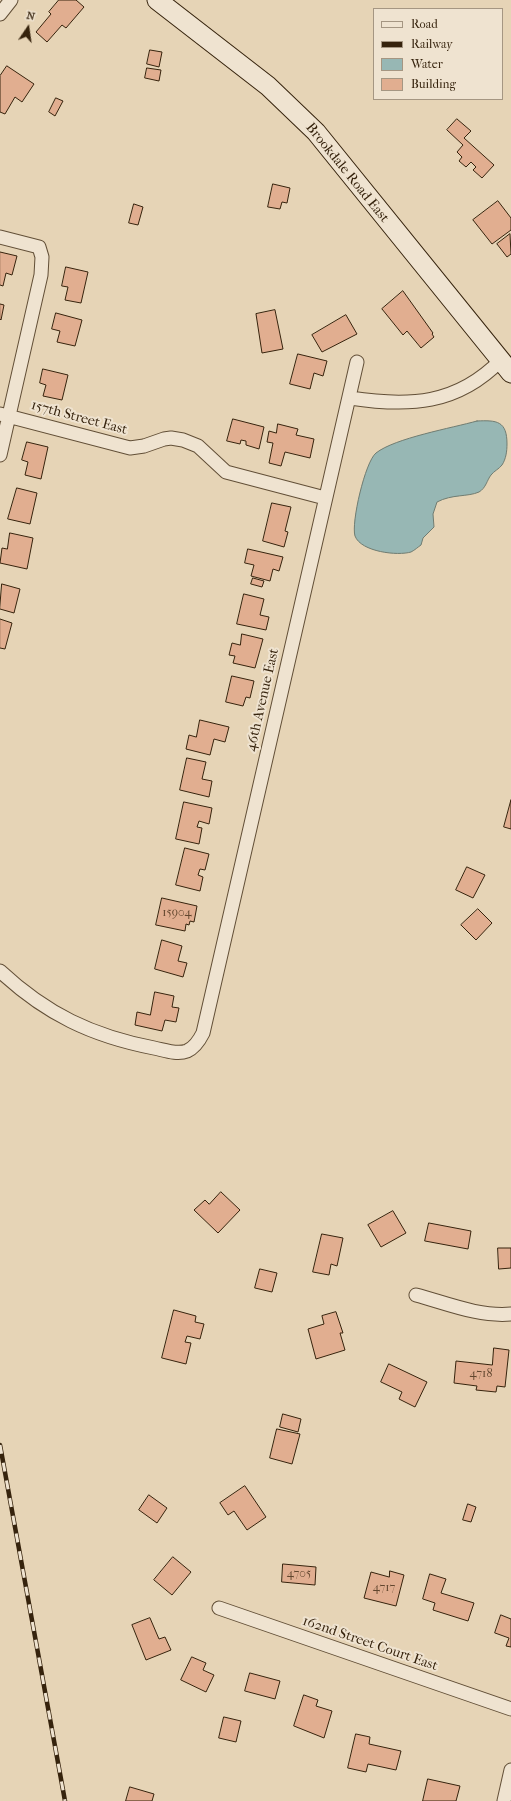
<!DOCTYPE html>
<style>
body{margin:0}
#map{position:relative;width:511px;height:1801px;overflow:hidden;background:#e6d4b6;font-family:"IM FELL French Canon",serif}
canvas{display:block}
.legend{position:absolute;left:373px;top:8px;width:130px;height:92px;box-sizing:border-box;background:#efe3d0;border:1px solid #a59682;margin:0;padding:5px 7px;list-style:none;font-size:12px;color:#36230d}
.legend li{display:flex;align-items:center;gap:8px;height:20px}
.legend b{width:20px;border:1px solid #a59682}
.north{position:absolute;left:8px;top:8px;width:40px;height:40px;-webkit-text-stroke:3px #efe3d0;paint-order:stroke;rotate:13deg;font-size:11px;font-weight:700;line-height:16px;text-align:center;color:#36230d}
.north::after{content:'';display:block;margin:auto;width:14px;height:18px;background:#36230d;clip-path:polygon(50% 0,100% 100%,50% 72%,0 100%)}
</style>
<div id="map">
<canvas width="511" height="1801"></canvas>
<ul class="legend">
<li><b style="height:5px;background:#efe3d0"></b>Road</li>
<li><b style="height:5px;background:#36230d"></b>Railway</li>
<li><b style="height:11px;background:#97b7b4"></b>Water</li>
<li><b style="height:11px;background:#e1ae90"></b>Building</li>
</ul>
<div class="north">N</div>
</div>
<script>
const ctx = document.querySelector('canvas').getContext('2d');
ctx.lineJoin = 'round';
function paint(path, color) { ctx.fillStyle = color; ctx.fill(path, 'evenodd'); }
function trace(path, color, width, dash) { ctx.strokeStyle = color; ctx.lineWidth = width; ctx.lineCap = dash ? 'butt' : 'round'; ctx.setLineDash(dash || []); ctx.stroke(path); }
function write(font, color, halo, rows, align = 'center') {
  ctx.font = font + ' "IM FELL French Canon",serif'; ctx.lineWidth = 4; ctx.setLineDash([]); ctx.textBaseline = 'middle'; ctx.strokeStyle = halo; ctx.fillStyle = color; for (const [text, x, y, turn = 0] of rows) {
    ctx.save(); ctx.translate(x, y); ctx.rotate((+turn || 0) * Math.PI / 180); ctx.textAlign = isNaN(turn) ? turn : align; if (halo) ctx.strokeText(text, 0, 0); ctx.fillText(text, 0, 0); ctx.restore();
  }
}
const water = new Path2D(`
 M477,421C497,420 507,421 507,444C507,451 506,459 502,465C499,469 494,471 491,475C487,480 486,488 479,492C468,497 452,494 437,502L433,514L434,527L423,538L421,545C418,547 415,550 411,552C398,556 361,552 355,536C351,523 365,462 376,453C395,438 452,428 477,421Z`);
const building = new Path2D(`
 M59,0H76L84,7L66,28L62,25L47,42L36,32L51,14L49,12Z
 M150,50L162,52L159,67L147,64Z
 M7,66L34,84L22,102L15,97L5,114L0,112V76Z
 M147,68L161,70L159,81L145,78Z
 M56,98L63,101L55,116L49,112Z
 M457,119L471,131L464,138L494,165L482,178L473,170L476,167L471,162L466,167L459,161L462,157L457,152L463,145L447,130Z
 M273,184L290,188L287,203L282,202L280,209L268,207Z
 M498,201L511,218V230L492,244L473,220Z
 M134,204L143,207L138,225L129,223Z
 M510,234L511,254L507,257L497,244Z
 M0,252L17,256L12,275L6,273L3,286L0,285Z
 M66,267L88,272L81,303L65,300L68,287L62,286Z
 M403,291L433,333L432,334L434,337L421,348L407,331L403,335L382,309Z
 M0,304L4,305L1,320L0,319Z
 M275,310L283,349L262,353L256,314Z
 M56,313L82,320L75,346L57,342L60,331L52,329Z
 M346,315L357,334L322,352L312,335Z
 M298,354L327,361L323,376L314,373L310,389L290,384Z
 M43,369L68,375L62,400L43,396L46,385L40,383Z
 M233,419L264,427L259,449L246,445V441L241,440L240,444L227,441Z
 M278,424L298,429L296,435L314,439L310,458L285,452L281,466L269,463L273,443L267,442L269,431L276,433Z
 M27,442L48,447L41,479L25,475L28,462L22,460Z
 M17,488L37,493L30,524L8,519Z
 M272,503L291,507L285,531L288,532L284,547L263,541Z
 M10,533L33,538L27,569L0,563L2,548L7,549Z
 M248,549L283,557L279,571L273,569L270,581L251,576L254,565L245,563Z
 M253,578L264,581L262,587L251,584Z
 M2,584L20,589L14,613L0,609Z
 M244,594L264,599L260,615L269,617L266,630L237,624Z
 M0,619L12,623L5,649L0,648Z
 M242,634L263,639L255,668L233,663L235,656L229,655L232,643L240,645Z
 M232,676L254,681L250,698L246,697L243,706L226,702Z
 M200,720L229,727L225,742L214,739L210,755L186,749L189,735L196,737Z
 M187,758L206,762L202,779L212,781L209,797L180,790Z
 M511,800V829L504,827Z
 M184,802L212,808L209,824L199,821L197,827L202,828L199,844L176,839Z
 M185,848L209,854L205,870L200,869L198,875L203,877L200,891L176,885Z
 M467,867L485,875L473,898L456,890Z
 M162,898L197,906L194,922L190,921L189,925L186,924L185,931L156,925Z
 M478,909L492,923L476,940L461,925Z
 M162,940L182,946L178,961L187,963L183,977L155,969Z
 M155,992L174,996L172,1007L179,1008L176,1022L165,1020L162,1031L135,1025L137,1012L150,1015Z
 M221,1192L240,1210L218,1233L194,1210L205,1200L209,1204Z
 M393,1211L406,1233L381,1247L368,1225Z
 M429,1223L471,1231L468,1249L425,1241Z
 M322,1234L343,1238L337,1266L331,1264L329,1275L313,1272Z
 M498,1248H511V1268L499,1269Z
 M260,1269L277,1273L272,1292L255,1288Z
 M174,1310L196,1316L195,1322L204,1324L200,1339L187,1336L185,1342L191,1343L186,1364L162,1358Z
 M336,1312L343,1333H340L345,1350L316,1359L308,1329L324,1324L322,1316Z
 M494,1348L509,1350L505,1387L497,1386L496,1392L476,1390L477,1386L454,1383L456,1361L492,1365Z
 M389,1364L427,1382L415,1407L399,1399L402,1392L381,1382Z
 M283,1414L301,1419L298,1432L280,1427Z
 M277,1429L300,1434L292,1464L270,1458Z
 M245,1486L266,1517L247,1530L234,1511L228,1515L220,1503Z
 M149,1495L167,1508L157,1523L139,1510Z
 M468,1504L476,1507L471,1522L463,1520Z
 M173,1557L191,1572L172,1595L154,1580Z
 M283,1564L316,1567L315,1585L282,1582Z
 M390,1571L404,1575L396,1606L364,1598L371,1572L389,1577Z
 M430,1574L446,1579L441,1593L474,1603L468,1621L433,1610L435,1603L423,1599Z
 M501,1615L511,1619V1647L506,1646L509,1638L495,1633Z
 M150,1618L159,1639L165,1637L171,1650L146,1660L132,1625Z
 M192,1657L206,1663L203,1670L214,1675L206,1692L181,1680Z
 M250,1673L280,1681L275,1699L245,1691Z
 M304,1695L318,1700L316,1706L332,1711L324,1738L294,1726Z
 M224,1717L241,1721L236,1742L219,1738Z
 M356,1734L370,1737L369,1744L401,1751L396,1770L368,1764L366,1772L348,1768Z
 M428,1779L460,1786L456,1801H423Z
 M130,1787L154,1794L152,1801H126Z`);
const street = new Path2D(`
 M0,14L11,0
 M0,237L39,247L42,257L41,275L0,455
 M350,398C409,407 457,405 501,360
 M0,414L130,448L144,446L164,439L171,438L183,440L198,446L226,472L325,498
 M0,971C46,1014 92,1036 154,1048C164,1050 177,1055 187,1051C194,1048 200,1039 203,1033L357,362
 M416,1295C446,1303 479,1317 511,1314
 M219,1608L511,1709
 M504,1801L511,1770`);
const secondary = new Path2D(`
 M157,0L268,86L316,132L511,373`);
const rail = new Path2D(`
 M0,1445L65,1801`);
const numberNames = [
 ["15904",177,913],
 ["4718",481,1374],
 ["4705",299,1574],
 ["4717",384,1588]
];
const streetNames = [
 ["Brookdale Road East",347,173,51],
 ["157th Street East",79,418,15],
 ["46th Avenue East",263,700,-77],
 ["162nd Street Court East",370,1644,19]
];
paint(water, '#97b7b4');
trace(water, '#707c71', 1);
paint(building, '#e1ae90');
trace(building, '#36230d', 1);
trace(street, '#624f37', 15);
trace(secondary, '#36230d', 21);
trace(street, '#efe3d0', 13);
trace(secondary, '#efe3d0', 19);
trace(rail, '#36230d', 4.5);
trace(rail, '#efe3d0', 3, [9]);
write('12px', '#61462e', null, numberNames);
write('14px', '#36230d', '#efe3d0', streetNames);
</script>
